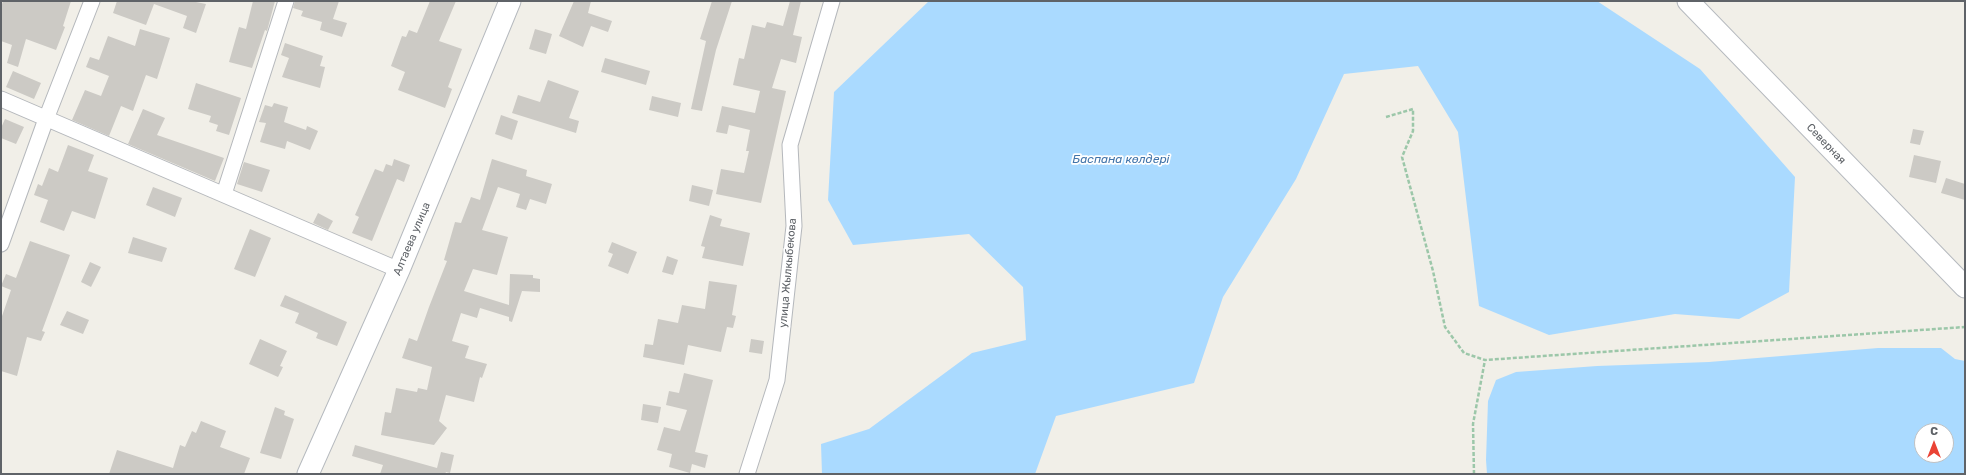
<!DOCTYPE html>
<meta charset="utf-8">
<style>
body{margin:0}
#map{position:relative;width:1966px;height:475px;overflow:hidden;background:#f1efe8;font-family:Rubik,sans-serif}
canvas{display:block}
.frame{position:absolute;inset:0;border:2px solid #5f6368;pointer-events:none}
.north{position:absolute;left:1914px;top:423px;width:40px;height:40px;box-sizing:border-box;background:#fff;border:1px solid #bfc1c3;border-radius:50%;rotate:0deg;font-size:11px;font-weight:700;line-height:16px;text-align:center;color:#5f6368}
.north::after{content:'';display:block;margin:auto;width:14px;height:18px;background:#ea4335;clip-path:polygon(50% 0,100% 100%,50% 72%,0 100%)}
</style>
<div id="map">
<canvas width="1966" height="475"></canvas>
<div class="frame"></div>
<div class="north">С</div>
</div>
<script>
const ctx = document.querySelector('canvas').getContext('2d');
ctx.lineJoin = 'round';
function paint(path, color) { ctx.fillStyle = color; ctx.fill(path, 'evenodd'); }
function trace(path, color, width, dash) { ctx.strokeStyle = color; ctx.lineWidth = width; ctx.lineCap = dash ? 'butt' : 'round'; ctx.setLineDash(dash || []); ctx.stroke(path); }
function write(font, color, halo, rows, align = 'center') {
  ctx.font = font + ' Rubik,sans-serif'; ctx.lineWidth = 3.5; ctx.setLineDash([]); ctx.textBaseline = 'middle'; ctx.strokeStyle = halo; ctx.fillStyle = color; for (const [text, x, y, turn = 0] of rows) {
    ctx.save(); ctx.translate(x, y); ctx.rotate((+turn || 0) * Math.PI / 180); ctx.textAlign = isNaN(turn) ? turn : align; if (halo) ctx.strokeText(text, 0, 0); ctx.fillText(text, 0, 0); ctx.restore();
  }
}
const water = new Path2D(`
 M929,1H1597L1700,69L1795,177L1789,292L1739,319L1675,314L1549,335L1479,306L1458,132L1418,66L1344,74L1296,179L1223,297L1194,383L1056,416L1035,474H822L821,444L869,429L972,353L1026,340L1023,287L969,234L853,245L828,200L834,92Z
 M1878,348H1941L1955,359L1965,361V474H1487L1486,460L1488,401L1496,380L1516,372L1597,366L1709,362ZM1922,431H1946V455H1922Z`);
const building = new Path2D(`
 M3,1H71L63,26L65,27L56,50L26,39L18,67L7,63L12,45L1,41V7Z
 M117,1H191L206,4L196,33L183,28L187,16L154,4L146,25L113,13Z
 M253,1H275L267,31L265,30L252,68L229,62L239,27L246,29Z
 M295,1H339L333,19L347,23L342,37L320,30L322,22L301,16L303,11L293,8Z
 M430,1H456L439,41L462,49L448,87L452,89L445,108L398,90L405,72L391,66L402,36L406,37L409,30L417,33Z
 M574,1H591L588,13L612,21L608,32L591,26L583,47L559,36Z
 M712,1H732L716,50L702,111L691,109L706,41L700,39Z
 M790,1H801L793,35L802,37L796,63L781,59L772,88L786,91L761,203L716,194L721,169L744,173L749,151H746L750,130L729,125L727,134L716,132L722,106L755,113L760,91L733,85L739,58L744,59L752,25L765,28L767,22L783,26Z
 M140,29L170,38L157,79L146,75L133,111L121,106L109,136L72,120L85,90L101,96L109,76L86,67L90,57L99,60L108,36L135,46Z
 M535,29L552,34L546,54L529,49Z
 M285,43L323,56L320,66L325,67L320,88L282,77L289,58L281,55Z
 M605,58L650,71L646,85L601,72Z
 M13,71L41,83L34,99L6,87Z
 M548,80L579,91L569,118L579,121L576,133L512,113L518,95L540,102Z
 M196,83L241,98L229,135L216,131L218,125L209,122L211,116L188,109Z
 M652,96L681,103L678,117L649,110Z
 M274,103L288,107L284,122L306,130L307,126L318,131L310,150L287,141L285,149L260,142L266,123L259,122L265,105L272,107Z
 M143,109L165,118L157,135L224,158L215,181L128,144Z
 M501,115L518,121L512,140L495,134Z
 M5,119L24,127L16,144L1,138V128Z
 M1913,129L1924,131L1920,145L1910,143Z
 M68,145L94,155L88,171L108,178L95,219L72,211L64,231L40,222L48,200L34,195L38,184L42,186L49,168L58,172Z
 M1914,155L1941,161L1936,183L1909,177Z
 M394,159L410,165L404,182L397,179L372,241L352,233L359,217L355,215L375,169L383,172L386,164L392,166Z
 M492,159L527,170L526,176L552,184L546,204L530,199L526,210L516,207L520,194L498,187L482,230L508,237L497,275L473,269L464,291L509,305L510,274L533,275V278L540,279V292L522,291L512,322L509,321V317L480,308L477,318L461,313L452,341L469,346L465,358L487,364L482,378L480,377L474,402L446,395L439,421L447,428L434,445L381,435L385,412L391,413L396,388L417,392L418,388L427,390L432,367L402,358L409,338L417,341L429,307L447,261L444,260L455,222L461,223L471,197L480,200Z
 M244,162L270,170L262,192L237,184Z
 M1946,178L1965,184V200L1941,193Z
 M692,185L713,190L709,206L689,201Z
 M153,187L182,198L175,217L146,205Z
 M318,213L333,221L328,230L313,223Z
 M710,215L722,219L720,226L750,233L743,266L702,258L705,247L701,246Z
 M250,229L271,238L255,277L234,269Z
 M133,237L167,248L162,262L128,253Z
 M30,241L70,255L42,331L45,332L41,341L27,337L17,376L1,371V319L11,290L1,286L6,274L16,278Z
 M612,242L637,252L628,274L608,266L613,254L608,252Z
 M667,256L678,260L673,275L662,272Z
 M90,262L101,267L91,287L81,282Z
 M709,281L737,285L732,315L736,316L733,328L727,327L721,352L688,345L684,365L643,357L645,344L653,345L658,319L678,323L682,305L705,309Z
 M285,295L347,322L337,346L316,338L318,333L295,323L299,313L280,306Z
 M67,311L89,320L83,334L60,325Z
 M260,339L287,351L280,366L283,367L278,377L249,364Z
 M751,339L764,341L762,354L749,352Z
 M684,373L713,380L695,452L708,455L705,468L692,464L690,473L669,467L672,454L657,450L664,427L680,431L687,410L666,405L669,391L679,393Z
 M643,404L661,407L658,423L641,420Z
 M275,407L285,411L284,415L294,419L281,459L260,453Z
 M201,421L226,431L220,447L250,458L244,474H109L117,450L173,468L180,445L185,447L192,431L196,433Z
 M355,445L437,468L441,452L454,455L450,473L446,472L445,474H380L383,465L352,456Z`);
const path = new Path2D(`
 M1386,117L1413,109V131L1402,157L1433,271L1445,327L1464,353L1485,360L1965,327
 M1474,474L1473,424L1485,360`);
const street = new Path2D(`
 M1,99L399,270
 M224,194L286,1
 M1,244L46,119L92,1
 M747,474L777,380L794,226L790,145L832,1`);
const secondary = new Path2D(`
 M1688,1L1965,287
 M308,474L399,270L510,1`);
const streetNames = [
 ["Северная",1826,144,46],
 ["Алтаева улица",412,239,-67],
 ["улица Жылкыбекова",788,273,-85]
];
const waterNames = [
 ["Баспана көлдері",1121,160]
];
paint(water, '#aadaff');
paint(building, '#cccac5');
trace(street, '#b5b8bc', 17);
trace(secondary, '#b6babf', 23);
trace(path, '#9cc7a9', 2.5, [4, 2]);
trace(street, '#fff', 15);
trace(secondary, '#fff', 21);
write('11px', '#5f6368', '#fff', streetNames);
write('italic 12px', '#4174aa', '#fff', waterNames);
</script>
